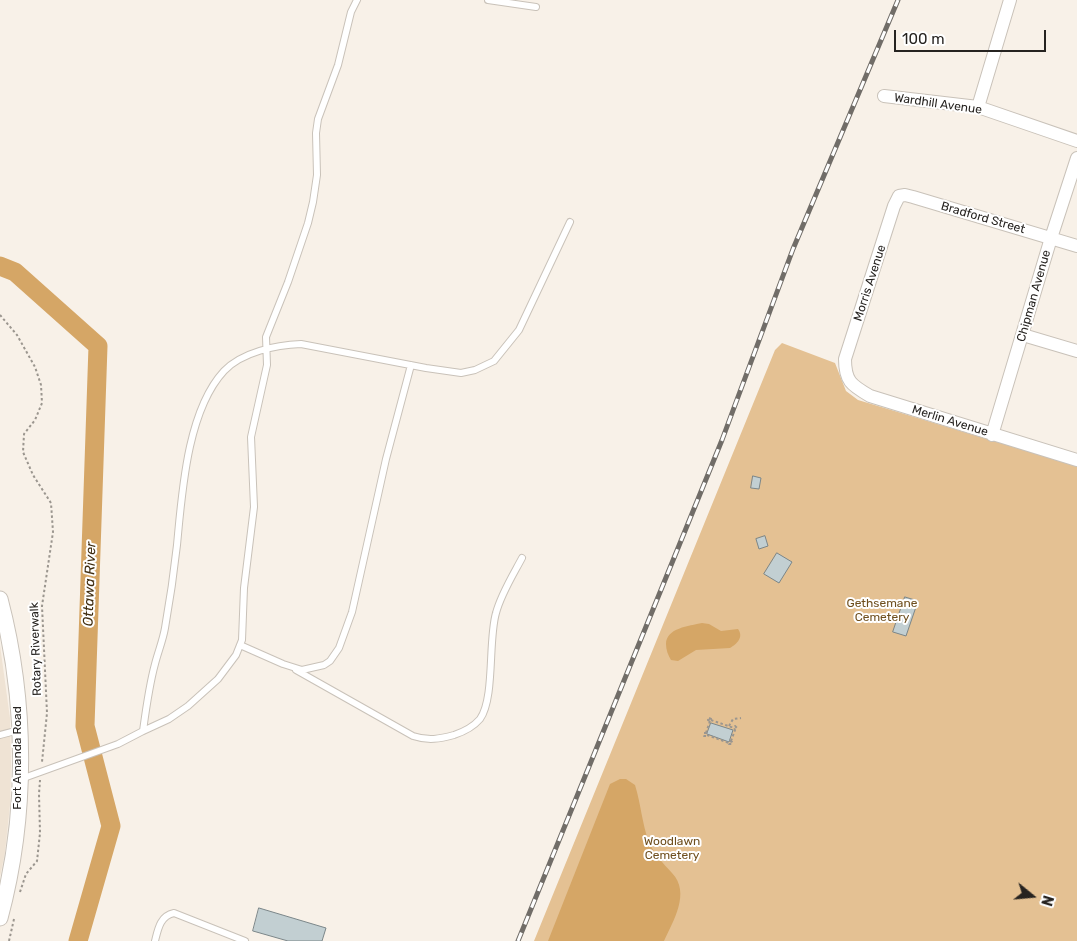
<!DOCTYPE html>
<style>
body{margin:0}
#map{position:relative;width:1077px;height:941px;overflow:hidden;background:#f8f1e8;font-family:Rubik,sans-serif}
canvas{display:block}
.north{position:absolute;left:1007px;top:871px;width:50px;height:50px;-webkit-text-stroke:4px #fff;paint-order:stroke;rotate:107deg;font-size:14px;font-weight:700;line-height:20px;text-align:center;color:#262320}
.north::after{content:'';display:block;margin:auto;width:18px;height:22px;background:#262320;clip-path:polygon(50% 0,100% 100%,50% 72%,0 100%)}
.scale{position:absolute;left:894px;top:30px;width:152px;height:22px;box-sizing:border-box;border:2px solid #262320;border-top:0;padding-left:6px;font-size:15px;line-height:18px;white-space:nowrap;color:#262320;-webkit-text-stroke:4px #fff;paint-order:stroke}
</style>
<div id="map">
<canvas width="1077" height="941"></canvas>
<div class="north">N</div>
<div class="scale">100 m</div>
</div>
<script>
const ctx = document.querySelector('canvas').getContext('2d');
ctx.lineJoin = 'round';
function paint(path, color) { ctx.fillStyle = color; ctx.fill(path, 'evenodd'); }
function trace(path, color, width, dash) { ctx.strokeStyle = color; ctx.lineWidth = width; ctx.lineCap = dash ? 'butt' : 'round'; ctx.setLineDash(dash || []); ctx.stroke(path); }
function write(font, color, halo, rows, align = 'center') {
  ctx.font = font + ' Rubik,sans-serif'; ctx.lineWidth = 4; ctx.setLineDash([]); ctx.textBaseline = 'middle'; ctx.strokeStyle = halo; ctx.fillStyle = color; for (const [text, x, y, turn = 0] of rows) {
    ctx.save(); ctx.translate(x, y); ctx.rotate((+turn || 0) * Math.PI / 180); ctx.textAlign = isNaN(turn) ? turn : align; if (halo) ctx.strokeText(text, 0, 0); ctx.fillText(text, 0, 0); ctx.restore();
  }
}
const built = new Path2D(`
 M0,645L10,718L11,764L10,805L5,852L0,877Z`);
const green = new Path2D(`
 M782,343L835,363L846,391L858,400L1077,466V941H534L775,350Z`);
const water = new Path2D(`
 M702,623L709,624L721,631L738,629C744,637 737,644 730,648L696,650L678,661L671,660C668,655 666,650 666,644C666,628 689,626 702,623Z
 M620,779H626L635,785C641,804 642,824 649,842C654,854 663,863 672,873C691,893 673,921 664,941H548L610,784Z`);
const river = new Path2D(`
 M0,266L15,272L98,346L85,726L111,826L78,941`);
const building = new Path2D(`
 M753,476L761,478L759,489L751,488Z
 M765,536L768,546L759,549L756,539Z
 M777,553L792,562L779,583L764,574Z
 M905,597L918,601L906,636L893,632Z
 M711,723L733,730L729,742L707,734Z
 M259,908L326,928L322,941H288L253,931Z`);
const path = new Path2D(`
 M0,315L17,335L35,367L41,385L42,403L35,420L24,434L23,452L33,475L51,503L53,532L42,606L47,713L42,762
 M709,718L711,719L710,721L708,720Z
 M711,720L734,728
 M729,726L733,719L741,718
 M735,726L737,728L735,730L734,728Z
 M704,733H706V736H704Z
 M706,733L710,721
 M707,735L729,743
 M730,741L732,742V744H729Z
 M731,741L735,730
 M20,892L26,874L37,861L40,833L39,794L40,780
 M9,941L14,919`);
const service = new Path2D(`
 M488,0L536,7
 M240,645L283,664L302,670L324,665L330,661L339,648L352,612L386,459L411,365
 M296,670L413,736C428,741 440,739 454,735C463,732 474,726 480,719C495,698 488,640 496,613C501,594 513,575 522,558
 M143,731L169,719L188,706L218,679L236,655L242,640L244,588L254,507L251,437L267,365L266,337L288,282L308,223L313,202L317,175L316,133L318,119L338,65L351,12L357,0
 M0,735L19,730
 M21,779L118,744L143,731C146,709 149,686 155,664C158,652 163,640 165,628C170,600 174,572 177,545C182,493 187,411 224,371C242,352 276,345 301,344L426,368L461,373L475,370L494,361L519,330L570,222
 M155,941C158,929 160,916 174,913L245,941`);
const minor = new Path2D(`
 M884,96L978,107L1077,141
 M978,107L1010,0
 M1077,246L913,197L905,195L899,196L894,206L845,359C845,381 851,385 870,396L1077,460
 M1023,335L1077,351
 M992,435L1051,238L1077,158`);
const tertiary = new Path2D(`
 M0,599C27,702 28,814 0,918`);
const rail = new Path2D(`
 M518,941L722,440L793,249L898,0`);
const streetNames = [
 ["Wardhill Avenue",938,104,8],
 ["Bradford Street",983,218,16],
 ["Morris Avenue",870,283,-72],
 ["Chipman Avenue",1034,296,-74],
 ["Merlin Avenue",950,421,17],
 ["Rotary Riverwalk",36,649,-92],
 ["Fort Amanda Road",18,758,-90]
];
const parkNames = [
 ["Gethsemane",882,604],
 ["Cemetery",882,618],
 ["Woodlawn",672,842],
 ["Cemetery",672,856]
];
const waterNames = [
 ["Ottawa River",90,584,-88]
];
paint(built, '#efe3d4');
paint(green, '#e4c193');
paint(water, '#d5a666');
trace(river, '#d5a666', 19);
paint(building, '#c2cfd2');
trace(building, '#7b8689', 1);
trace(service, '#c9c2b9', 8);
trace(minor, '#c9c2b9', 14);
trace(tertiary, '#c9c2b9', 17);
trace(path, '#9b968f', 2, [2.5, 2.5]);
trace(service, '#fff', 6);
trace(minor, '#fff', 12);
trace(tertiary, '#fff', 15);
trace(rail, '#716d68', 5);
trace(rail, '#fff', 3, [9]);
write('12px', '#262320', '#fff', streetNames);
write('12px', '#6f4f1e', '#fff', parkNames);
write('italic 14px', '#3f2c0f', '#fff', waterNames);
</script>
